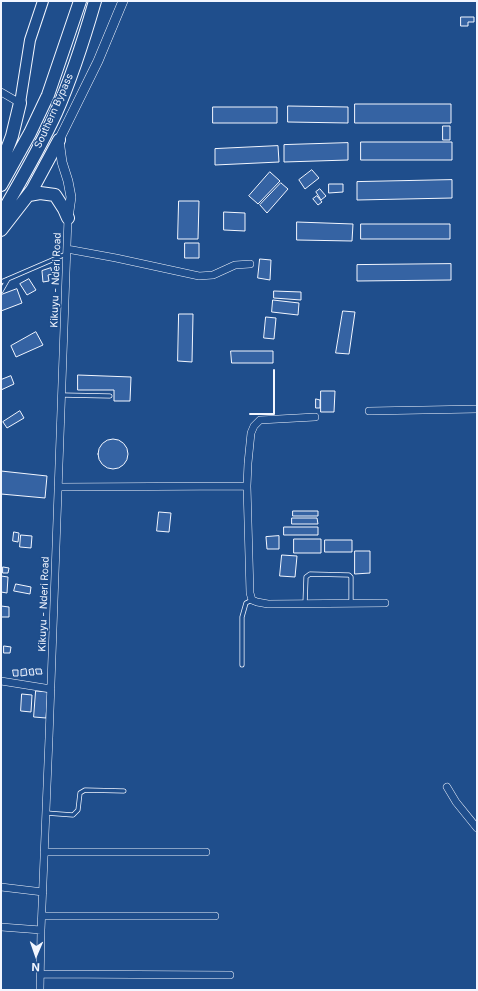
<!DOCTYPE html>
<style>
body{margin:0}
#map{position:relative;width:478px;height:991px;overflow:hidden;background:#1f4e8c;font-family:Inter,sans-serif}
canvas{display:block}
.frame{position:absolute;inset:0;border:2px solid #f2f6ff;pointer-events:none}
.north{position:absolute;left:16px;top:935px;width:40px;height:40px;-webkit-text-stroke:3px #1f4e8c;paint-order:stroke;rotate:182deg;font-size:11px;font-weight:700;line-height:16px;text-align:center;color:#f2f6ff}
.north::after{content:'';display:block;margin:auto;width:14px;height:18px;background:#f2f6ff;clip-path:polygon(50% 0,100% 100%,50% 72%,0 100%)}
</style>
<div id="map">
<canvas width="478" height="991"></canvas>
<div class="frame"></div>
<div class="north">N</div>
</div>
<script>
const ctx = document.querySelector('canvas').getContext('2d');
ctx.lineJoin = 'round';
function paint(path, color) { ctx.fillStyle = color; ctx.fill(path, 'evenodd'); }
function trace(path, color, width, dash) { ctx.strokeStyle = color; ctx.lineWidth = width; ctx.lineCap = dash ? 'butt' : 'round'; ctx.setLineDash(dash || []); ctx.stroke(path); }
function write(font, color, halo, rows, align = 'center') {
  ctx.font = font + ' Inter,sans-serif'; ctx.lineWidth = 3; ctx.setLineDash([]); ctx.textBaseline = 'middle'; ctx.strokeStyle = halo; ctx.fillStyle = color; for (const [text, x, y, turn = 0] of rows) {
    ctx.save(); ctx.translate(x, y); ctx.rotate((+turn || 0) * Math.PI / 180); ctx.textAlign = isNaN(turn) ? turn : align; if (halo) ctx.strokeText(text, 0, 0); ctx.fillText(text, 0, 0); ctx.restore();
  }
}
const building = new Path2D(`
 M461,17H474V22H468V26H461Z
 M355,104H451V123H355Z
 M288,106L348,107V123L288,122Z
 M213,107H277V123H213Z
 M443,126H450V140H443Z
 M361,142H452V160H361Z
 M348,143V160L284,162V145Z
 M278,146L279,162L215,165V149Z
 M312,170L319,178L305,189L299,180Z
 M270,172L280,181L258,204L249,196Z
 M452,180V198L357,200V182Z
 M281,183L288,189L267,213L260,205Z
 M329,184H343V192L329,193Z
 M320,189L326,196L321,200L316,192Z
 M317,196L322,202L318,205L313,199Z
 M179,201H199L198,239H178Z
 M224,212L245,213V231L224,230Z
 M297,222L353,224L352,241L297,240Z
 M361,224H450V239H361Z
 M185,243H199V258H185Z
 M260,259L271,260L270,280L258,278Z
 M451,264V280L357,281V265Z
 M51,268L52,274L48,275L49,281L43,282L42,271Z
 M29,279L36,290L27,295L20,284Z
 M17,289L22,303L1,311V295Z
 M274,291L301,292V300L274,298Z
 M273,300L299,303L298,315L272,312Z
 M343,311L355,312L349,354L336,353Z
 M179,314H193L192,362L178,361Z
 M266,317L276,318L274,339L264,338Z
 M36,332L43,345L16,357L11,346Z
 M231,351H273V363H232Z
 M78,375L131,377L130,401H114V390H78Z
 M11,376L14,384L1,390V380Z
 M321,391H335L334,412H321Z
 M316,399L320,400V408H316Z
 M20,411L24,418L7,428L3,422Z
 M98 454a15 15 0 1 1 30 0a15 15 0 1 1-30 0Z
 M1,471L47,476L45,498L1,494Z
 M293,511H318V516H293Z
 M159,512L171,513L169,532L157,531Z
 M292,518H317L318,524H292Z
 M284,527H318V535H284Z
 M14,532L19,533L18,542L13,541Z
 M21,535L32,536L31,548L20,547Z
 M279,536V549H267L266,537Z
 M294,539H321V553H294Z
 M325,540H352V552H325Z
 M355,551H370V573L355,574Z
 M282,555L297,556L295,577L280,576Z
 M3,567L9,568L8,573H3Z
 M1,576L8,577L7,593L1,592Z
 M16,584L31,587L30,594L14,591Z
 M1,606L9,607V617H1Z
 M4,646L11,647L10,653H4Z
 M26,669L27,675L21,676V670Z
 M33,669L34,675H30L29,670Z
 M36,669H41L42,674H37Z
 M13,670H18V676H14Z
 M36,691L48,692L46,718L34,717Z
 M22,694L32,695L31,712L21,711Z`);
const service = new Path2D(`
 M1,282L66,254
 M1,291L8,279
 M62,395L110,396
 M305,604L306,577L310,574L349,575L351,577V604
 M242,665V617L246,603L252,600
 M46,813L73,815L78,810L80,793L85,790L124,791`);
const minor = new Path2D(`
 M1,92L20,103
 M67,249L116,258L199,276L213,275L235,265L250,264
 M369,411L477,409
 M315,417L260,420L254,426L251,433L248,463L247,486L250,593L252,600L257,602L268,604L385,603
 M58,487L247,486
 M1,681L51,689
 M447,787L456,802L477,828
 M44,852H206
 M1,887L43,892
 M42,916H215
 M1,927L41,930
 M40,974L230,975
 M40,990L41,930L49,738L68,218`);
const tertiary = new Path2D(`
 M68,218L71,197L68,181L62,162L59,140L98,61L123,1`);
const secondary = new Path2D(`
 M20,103L30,40L43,1`);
const trunk = new Path2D(`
 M1,165L12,136L20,103
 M1,185L30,133L48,95L80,1
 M29,195L40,193L55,195L64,209L68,218
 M1,215C20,182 40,148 56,113C72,77 84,39 95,1
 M1,230L32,190L59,140`);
const wall = new Path2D(`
 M250,414H274V370`);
const streetNames = [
 ["Southern Bypass",54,111,-66],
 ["Kikuyu - Nderi Road",56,280,-88],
 ["Kikuyu - Nderi Road",44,604,-88]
];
paint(building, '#3563a3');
trace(building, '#f2f6ff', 1);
trace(service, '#f2f6ff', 5);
trace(minor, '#f2f6ff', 8);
trace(tertiary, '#f2f6ff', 10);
trace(secondary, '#f2f6ff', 12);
trace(trunk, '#f2f6ff', 14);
trace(service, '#1f4e8c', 3.5);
trace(minor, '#1f4e8c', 7);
trace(tertiary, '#1f4e8c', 9);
trace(secondary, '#1f4e8c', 10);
trace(trunk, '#1f4e8c', 12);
trace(wall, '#f2f6ff', 2);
write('10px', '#f2f6ff', '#1f4e8c', streetNames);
</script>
